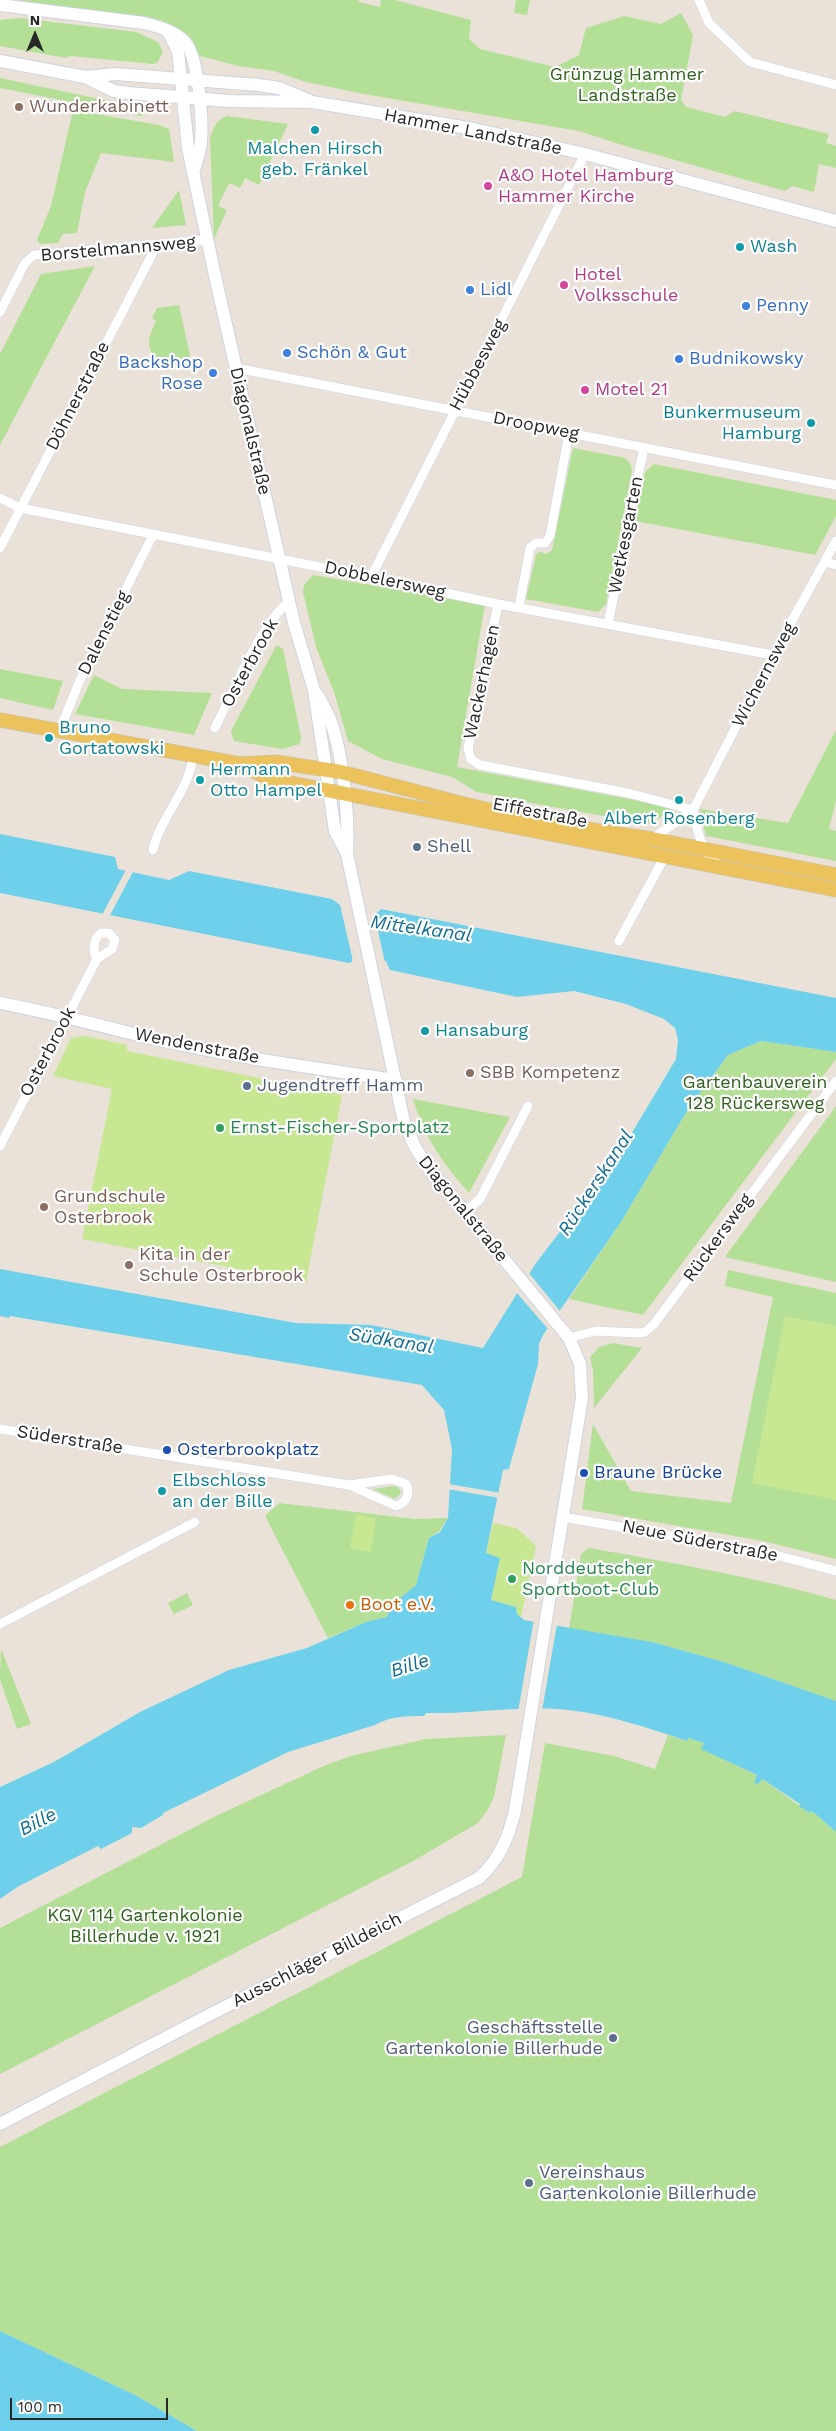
<!DOCTYPE html>
<meta charset="utf-8">
<style>
body{margin:0}
#map{position:relative;width:836px;height:2431px;overflow:hidden;background:#eae2d9;font-family:"Work Sans",sans-serif}
canvas{display:block}
.north{position:absolute;left:10px;top:10px;width:50px;height:50px;-webkit-text-stroke:4px #fff;paint-order:stroke;rotate:0deg;font-size:14px;font-weight:700;line-height:20px;text-align:center;color:#272727}
.north::after{content:'';display:block;margin:auto;width:18px;height:22px;background:#272727;clip-path:polygon(50% 0,100% 100%,50% 72%,0 100%)}
.scale{position:absolute;left:10px;top:2398px;width:158px;height:22px;box-sizing:border-box;border:2px solid #272727;border-top:0;padding-left:6px;font-size:15px;line-height:18px;white-space:nowrap;color:#272727;-webkit-text-stroke:4px #fff;paint-order:stroke}
</style>
<div id="map">
<canvas width="836" height="2431"></canvas>
<div class="north">N</div>
<div class="scale">100 m</div>
</div>
<script>
const ctx = document.querySelector('canvas').getContext('2d');
ctx.lineJoin = 'round';
function paint(path, color) { ctx.fillStyle = color; ctx.fill(path, 'evenodd'); }
function trace(path, color, width, dash) { ctx.strokeStyle = color; ctx.lineWidth = width; ctx.lineCap = dash ? 'butt' : 'round'; ctx.setLineDash(dash || []); ctx.stroke(path); }
function write(font, color, halo, rows, align = 'center') {
  ctx.font = font + ' "Work Sans",sans-serif'; ctx.lineWidth = 4.5; ctx.setLineDash([]); ctx.textBaseline = 'middle'; ctx.strokeStyle = halo; ctx.fillStyle = color; for (const [text, x, y, turn = 0] of rows) {
    ctx.save(); ctx.translate(x, y); ctx.rotate((+turn || 0) * Math.PI / 180); ctx.textAlign = isNaN(turn) ? turn : align; if (halo) ctx.strokeText(text, 0, 0); ctx.fillText(text, 0, 0); ctx.restore();
  }
}
const green = new Path2D(`
 M14,0H359V2L380,7L381,0H395L471,20L469,39L480,49L555,67L579,55L586,28L624,16L661,24L681,13L693,35L681,100L686,107L725,117L735,111L829,134L826,143L836,146V168L819,164L814,192L792,186L785,191L622,145L579,131L364,94L306,82L274,71L238,66L200,56L184,36L173,26L161,20Z
 M516,0H530L527,15L514,13Z
 M19,18L136,32L158,42L163,52L157,63L153,64L70,56L66,58L0,46V20Z
 M0,78L147,109L142,116L0,88Z
 M73,110L159,125L169,129L174,162L101,153L85,192L77,233L63,234L58,243L40,244L37,240L51,206Z
 M227,116L288,124L259,185L245,178L240,188L229,183L218,206L227,210L214,239L210,138C214,127 216,120 227,116Z
 M179,190L186,225L152,228Z
 M95,266L0,445V354L41,274Z
 M179,305L191,360L158,367C148,344 145,345 156,321L152,318L157,308Z
 M573,448L625,458L631,465L632,471L606,604L598,612L526,599L536,555L539,552L547,554L552,550Z
 M654,464L836,500V516L815,555L635,521L645,472Z
 M313,575L485,605L457,767L677,808L649,824L536,804L477,792L452,777L382,759L348,741L334,692L316,647L303,592L304,585Z
 M276,646H279L283,649L301,737L300,744L282,749L234,741L231,731Z
 M0,669L63,681L53,710L0,698Z
 M94,675L122,689L212,693L194,735L75,714Z
 M836,730V801L829,829L836,831V861L706,836L700,809L788,823Z
 M761,1041L836,1052V1059L643,1315L569,1299L621,1222L687,1111L728,1055Z
 M413,1099L510,1117L469,1193C443,1164 424,1136 413,1099Z
 M836,1106V1282L725,1257Z
 M728,1270L836,1293V1559L763,1541L582,1509L593,1424L631,1491L731,1503L773,1297L725,1286Z
 M613,1343L642,1348L594,1408L593,1370L590,1357L599,1347Z
 M394,1486L399,1488L401,1493L395,1499L373,1489Z
 M279,1503L415,1519L448,1518L439,1531L429,1538L416,1585L392,1605L387,1617L366,1622L328,1638L265,1516Z
 M589,1548C673,1563 755,1577 836,1600V1701L724,1662L652,1642L569,1629L581,1554Z
 M187,1593L193,1605L174,1614L168,1603Z
 M1,1649L31,1724L17,1729L0,1679Z
 M506,1735L494,1797L487,1811L478,1823L415,1860L0,2074V1928L218,1815L326,1765L351,1756L426,1739Z
 M668,1735L686,1741L688,1738L704,1743L702,1749L758,1776L754,1783L758,1784L762,1779L810,1813L812,1811L836,1832V2431H197L135,2395L0,2331V2147L522,1877L545,1743L614,1756L655,1769Z`);
const pitch = new Path2D(`
 M85,1036L127,1045V1051L342,1095L306,1282L82,1239L112,1089L53,1076L71,1038Z
 M785,1316L836,1326V1500L752,1483Z
 M356,1514L376,1518L371,1552L350,1548Z
 M493,1523L517,1528L536,1546L521,1617L517,1614L516,1607L491,1600L499,1558L486,1553Z`);
const water = new Path2D(`
 M0,834L115,857L118,869L169,880L189,871L332,899L340,905L342,912L376,914L381,909L836,998V1052L761,1041L728,1055L687,1111L621,1222L543,1335L539,1344L538,1364L509,1469L503,1470L486,1553L500,1558L491,1600L516,1607L517,1614L524,1620L652,1642L724,1662L836,1701V1832L812,1811L810,1813L799,1806L800,1804L762,1779L758,1784L754,1783L757,1775L701,1749L704,1743L688,1738L687,1741C648,1728 608,1714 568,1710C520,1705 473,1714 426,1713L424,1716C406,1716 391,1716 375,1725L288,1752L163,1813V1815L141,1828L132,1827V1833L101,1849L98,1846L19,1886L0,1899V1787L54,1762L140,1712L229,1670L307,1648L366,1622L387,1617L392,1605L416,1585L429,1538L440,1532L448,1518L452,1449L444,1410L422,1385L10,1316L9,1318L0,1316V1269L296,1323L371,1325L483,1348L536,1263L618,1156L676,1059L678,1040L675,1028L664,1019L626,1004L574,991L517,997L390,970L386,961L352,959V962L349,963L0,893Z
 M0,2331L135,2395L197,2431H0Z`);
const pier = new Path2D(`
 M127,868L134,870L109,917L102,915Z
 M341,909L374,912L385,963L353,961Z
 M528,1272L560,1311L548,1329L516,1292Z
 M448,1484L501,1493L500,1498L447,1489Z
 M534,1619L557,1624L542,1711L518,1712Z`);
const street = new Path2D(`
 M699,0L709,23L750,62L836,85
 M0,312L25,263L34,255L208,240
 M236,368L836,485
 M0,498L20,508L371,577L498,604L773,655
 M0,548L157,245
 M825,562L836,565
 M371,577L585,154
 M498,604L468,749L471,759L480,765L628,793L693,810
 M519,607L530,548L536,543H545L550,536L569,433
 M608,624L644,447
 M215,728C231,696 262,621 289,602
 M59,732L80,680L153,535
 M693,810C698,832 700,851 720,866
 M652,839L693,810L773,655L836,541
 M153,850C161,816 189,791 193,756
 M619,941L665,856
 M0,1146L97,959L112,949L115,940L109,933H101C93,939 92,951 97,959
 M464,1213L480,1199L528,1106
 M569,1338L596,1331L639,1333L645,1332L654,1324L836,1081
 M0,1429L349,1485
 M392,1479L406,1484C411,1494 406,1503 396,1506L349,1485Z
 M563,1517L764,1552L836,1571
 M0,1624L195,1522`);
const secondary = new Path2D(`
 M0,5L144,23C157,26 175,31 185,42C199,58 204,127 200,148C199,155 196,163 194,170
 M0,61L85,77L116,74L258,85L279,88L308,100
 M85,77L114,91L128,93L230,101L312,102L474,129L585,154L836,221
 M317,694C322,703 328,712 331,722C343,756 349,816 347,852
 M0,1003C41,1011 82,1021 122,1031C212,1054 305,1067 396,1080
 M0,2124L209,2015L479,1878C500,1859 508,1838 515,1811L582,1398L580,1364L569,1338L427,1166L415,1147L404,1122L347,854L335,831L314,690L294,623L215,276L188,148L178,51L168,31`);
const primary = new Path2D(`
 M0,720L240,764L276,762L341,772L460,803L541,822L652,839L836,875
 M241,765L270,779L836,890`);
const markers = [
 [19,107,5,"#8d6e63"],
 [315,130,5,"#0f9aa8"],
 [488,186,5,"#d1479c"],
 [740,247,5,"#0f9aa8"],
 [564,285,5,"#d1479c"],
 [470,290,5,"#3f7fe0"],
 [746,306,5,"#3f7fe0"],
 [287,353,5,"#3f7fe0"],
 [679,359,5,"#3f7fe0"],
 [213,373,5,"#3f7fe0"],
 [585,390,5,"#d1479c"],
 [811,423,5,"#0f9aa8"],
 [49,738,5,"#0f9aa8"],
 [200,780,5,"#0f9aa8"],
 [679,800,5,"#0f9aa8"],
 [417,847,5,"#5c6f8a"],
 [425,1031,5,"#0f9aa8"],
 [470,1073,5,"#8d6e63"],
 [247,1086,5,"#5c6f8a"],
 [220,1128,5,"#2e9e5b"],
 [44,1207,5,"#8d6e63"],
 [129,1265,5,"#8d6e63"],
 [167,1450,5,"#1a4fb4"],
 [584,1473,5,"#1a4fb4"],
 [162,1491,5,"#0f9aa8"],
 [512,1579,5,"#2e9e5b"],
 [350,1605,5,"#e8710a"],
 [613,2038,5,"#5c6f8a"],
 [529,2183,5,"#5c6f8a"]
];
const parkNames = [
 ["Grünzug Hammer",627,75],
 ["Landstraße",627,96],
 ["Gartenbauverein",755,1083],
 ["128 Rückersweg",755,1104],
 ["KGV 114 Gartenkolonie",145,1916],
 ["Billerhude v. 1921",145,1937]
];
const educationNames = [
 ["Wunderkabinett",29,107],
 ["SBB Kompetenz",480,1073],
 ["Grundschule",54,1197],
 ["Osterbrook",54,1218],
 ["Kita in der",139,1255],
 ["Schule Osterbrook",139,1276]
];
const streetNames = [
 ["Hammer Landstraße",473,132,11],
 ["Borstelmannsweg",118,249,-5],
 ["Hübbesweg",478,365,-62],
 ["Döhnerstraße",78,396,-63],
 ["Droopweg",536,426,11],
 ["Diagonalstraße",250,431,77],
 ["Wetkesgarten",626,535,-79],
 ["Dobbelersweg",385,580,12],
 ["Dalenstieg",104,633,-63],
 ["Osterbrook",250,663,-61],
 ["Wichernsweg",764,675,-62],
 ["Wackerhagen",482,682,-78],
 ["Eiffestraße",540,813,11],
 ["Wendenstraße",197,1046,11],
 ["Osterbrook",48,1052,-62],
 ["Diagonalstraße",463,1209,51],
 ["Rückersweg",718,1238,-54],
 ["Süderstraße",70,1440,9],
 ["Neue Süderstraße",700,1541,11],
 ["Ausschläger Billdeich",317,1960,-27]
];
const cultureNames = [
 ["Malchen Hirsch",315,149,"center"],
 ["geb. Fränkel",315,170,"center"],
 ["Wash",750,247],
 ["Bunkermuseum",801,413,"right"],
 ["Hamburg",801,434,"right"],
 ["Bruno",59,728],
 ["Gortatowski",59,749],
 ["Hermann",210,770],
 ["Otto Hampel",210,791],
 ["Albert Rosenberg",679,819,"center"],
 ["Hansaburg",435,1031],
 ["Elbschloss",172,1481],
 ["an der Bille",172,1502]
];
const hotelNames = [
 ["A&O Hotel Hamburg",498,176],
 ["Hammer Kirche",498,197],
 ["Hotel",574,275],
 ["Volksschule",574,296],
 ["Motel 21",595,390]
];
const shopNames = [
 ["Lidl",480,290],
 ["Penny",756,306],
 ["Schön & Gut",297,353],
 ["Budnikowsky",689,359],
 ["Backshop",203,363,"right"],
 ["Rose",203,384,"right"]
];
const serviceNames = [
 ["Shell",427,847],
 ["Jugendtreff Hamm",257,1086],
 ["Geschäftsstelle",603,2028,"right"],
 ["Gartenkolonie Billerhude",603,2049,"right"],
 ["Vereinshaus",539,2173],
 ["Gartenkolonie Billerhude",539,2194]
];
const leisureNames = [
 ["Ernst-Fischer-Sportplatz",230,1128],
 ["Norddeutscher",522,1569],
 ["Sportboot-Club",522,1590]
];
const transitNames = [
 ["Osterbrookplatz",177,1450],
 ["Braune Brücke",594,1473]
];
const foodNames = [
 ["Boot e.V.",360,1605]
];
const waterNames = [
 ["Mittelkanal",421,929,8],
 ["Rückerskanal",596,1183,-57],
 ["Südkanal",391,1341,9],
 ["Bille",410,1666,-18],
 ["Bille",38,1822,-27]
];
paint(green, '#b3df96');
paint(pitch, '#c8e792');
paint(water, '#6ed0ea');
paint(pier, '#eae2d9');
trace(street, '#ced3e0', 10);
trace(secondary, '#ced3e0', 14);
trace(primary, '#c3c3c3', 15);
trace(street, '#fff', 9);
trace(secondary, '#fff', 12);
trace(primary, '#ebc25c', 14);
for (const [x, y, r, color] of markers) { const dot = new Path2D(); dot.arc(x, y, r, 0, 2 * Math.PI); ctx.fillStyle = color; ctx.fill(dot); trace(dot, '#fff', 2); }
write('18px', '#2e611b', '#fff', parkNames);
write('18px', '#785e54', '#fff', educationNames, 'left');
write('18px', '#272727', '#fff', streetNames);
write('18px', '#0d838f', '#fff', cultureNames, 'left');
write('18px', '#b23c85', '#fff', hotelNames, 'left');
write('18px', '#366cbe', '#fff', shopNames, 'left');
write('18px', '#4e5e75', '#fff', serviceNames, 'left');
write('18px', '#27864d', '#fff', leisureNames, 'left');
write('18px', '#164399', '#fff', transitNames, 'left');
write('18px', '#c56008', '#fff', foodNames, 'left');
write('italic 19px', '#116d92', '#fff', waterNames);
</script>
